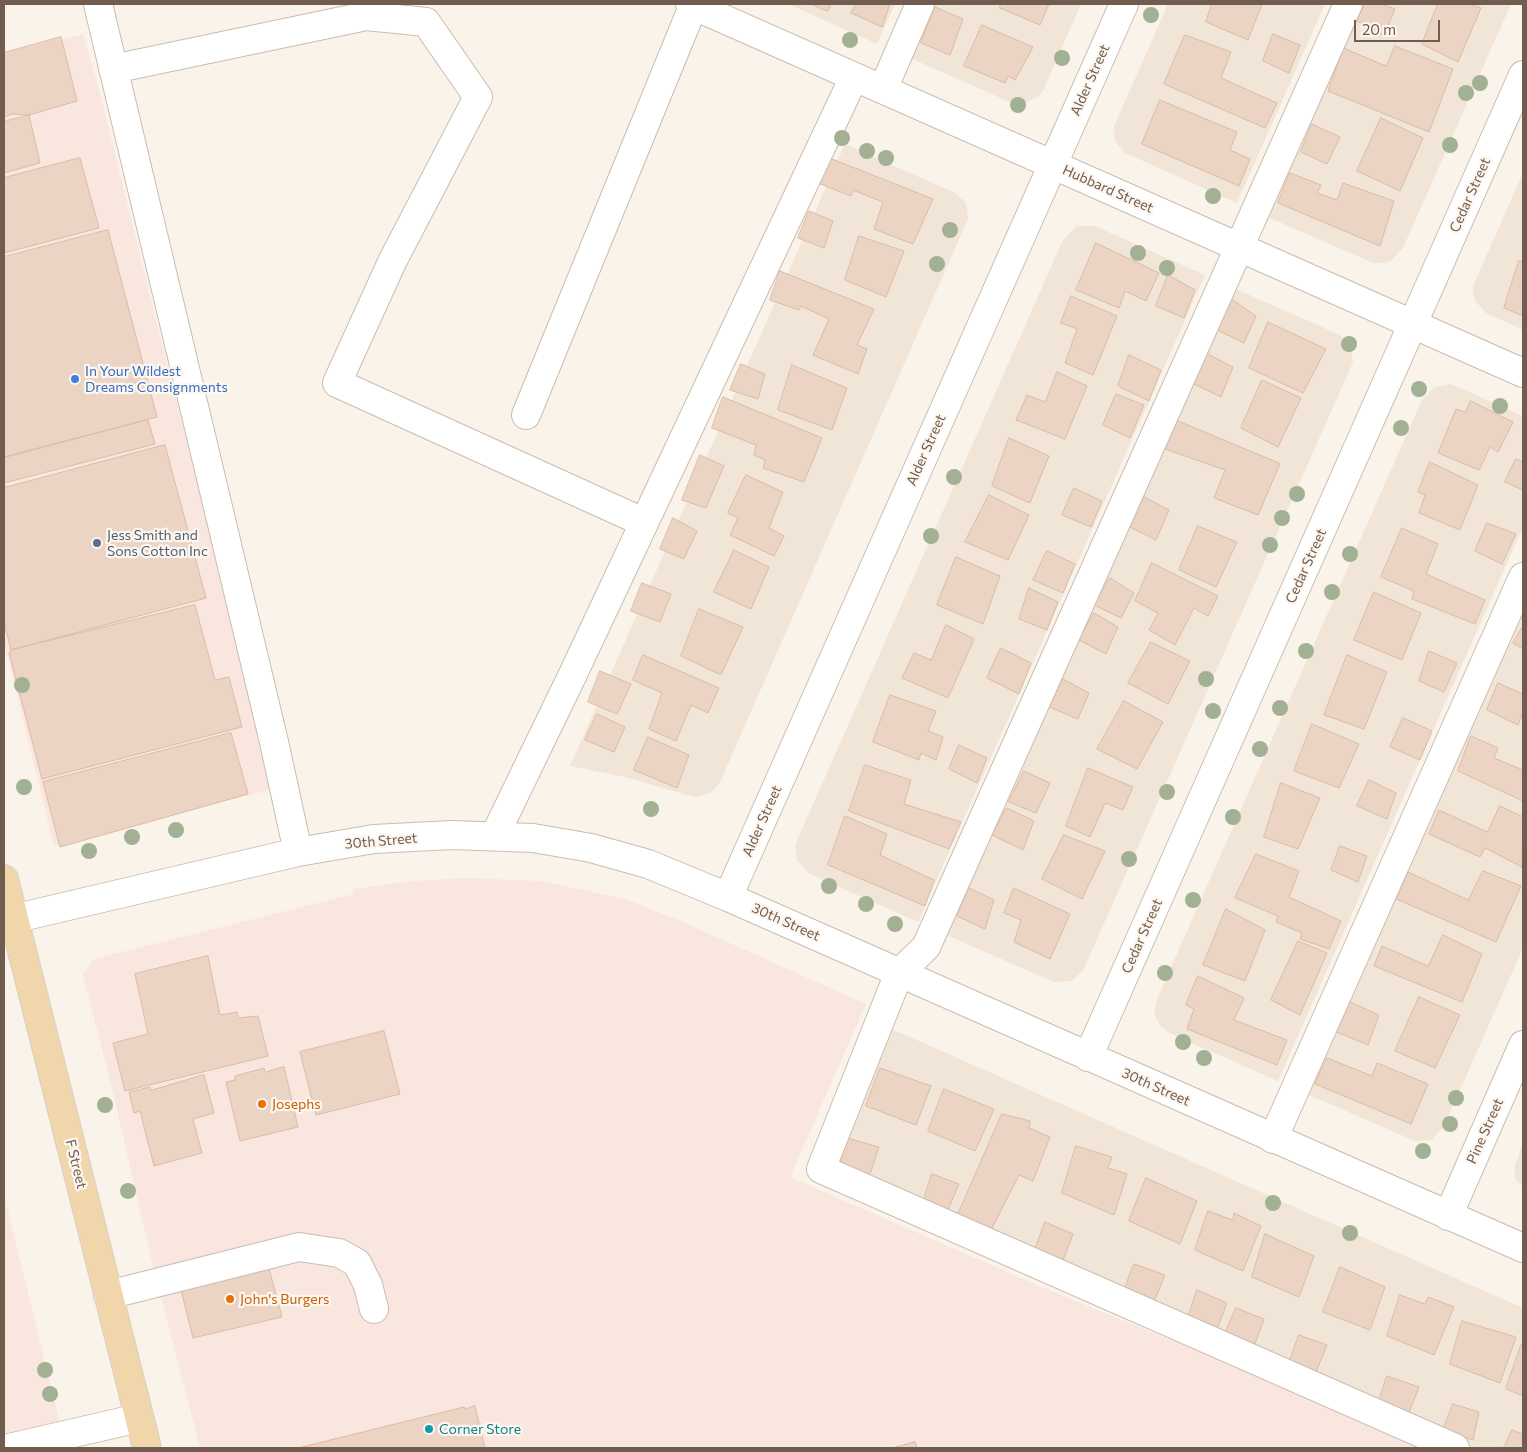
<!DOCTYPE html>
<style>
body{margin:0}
#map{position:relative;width:1527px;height:1452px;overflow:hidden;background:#faf3e9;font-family:Commissioner,sans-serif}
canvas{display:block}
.frame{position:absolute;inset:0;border:5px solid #715c50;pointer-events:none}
.scale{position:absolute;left:1354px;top:20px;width:86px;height:22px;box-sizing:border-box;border:2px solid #715c50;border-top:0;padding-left:6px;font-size:15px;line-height:18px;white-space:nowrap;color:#715c50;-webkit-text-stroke:4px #fdf7ef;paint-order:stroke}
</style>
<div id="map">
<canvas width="1527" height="1452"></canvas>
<div class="frame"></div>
<div class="scale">20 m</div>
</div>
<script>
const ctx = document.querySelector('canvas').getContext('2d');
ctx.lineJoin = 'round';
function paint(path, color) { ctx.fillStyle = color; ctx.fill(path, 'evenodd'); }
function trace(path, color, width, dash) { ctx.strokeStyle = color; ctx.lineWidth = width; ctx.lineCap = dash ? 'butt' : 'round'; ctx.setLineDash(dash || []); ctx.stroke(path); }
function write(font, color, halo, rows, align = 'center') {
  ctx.font = font + ' Commissioner,sans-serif'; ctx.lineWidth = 4.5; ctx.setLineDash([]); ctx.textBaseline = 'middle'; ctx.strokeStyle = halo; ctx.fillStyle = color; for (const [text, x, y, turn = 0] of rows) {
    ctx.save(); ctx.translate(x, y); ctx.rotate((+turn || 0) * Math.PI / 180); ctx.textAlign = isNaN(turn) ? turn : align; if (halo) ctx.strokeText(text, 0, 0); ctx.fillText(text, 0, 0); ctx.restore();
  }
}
const residential = new Path2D(`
 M788,4H895L877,44Z
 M924,4H1081L1044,89L1039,96L1024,104H1014L901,54Z
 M1168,4H1325L1237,203L1125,153L1115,141L1114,126Z
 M1354,4H1511L1403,248L1391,261L1383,263H1373L1261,214Z
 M845,144L955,193L966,203L968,219L720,782L711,793L694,797L625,777L570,766Z
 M1523,173V330L1486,313L1476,302L1473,294V286Z
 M1077,226H1095L1205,275L918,922L808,873L797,860L795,845L1063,240Z
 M1229,286L1340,335L1351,347L1353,362L1083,971L1071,981L1054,982L942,933Z
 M1451,384L1523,416V527L1278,1081L1169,1033L1160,1025L1154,1014L1157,999L1422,400L1434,387Z
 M1523,592V948L1444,1126L1432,1140L1415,1141L1302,1092Z
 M885,1026L1523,1308V1448H1467L836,1169L830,1151Z
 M1523,1142V1187L1516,1180L1514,1169Z`);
const commercial = new Path2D(`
 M83,34L101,97L166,360L215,548L273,789L54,846L4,642V52Z
 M465,878L541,881L625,899L676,919L866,1004L790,1177L1037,1285L1280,1385L1420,1448H200L152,1263L114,1096L83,975L94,959L354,894L353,889L413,881Z
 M4,1194L66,1448H4Z`);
const building = new Path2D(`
 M811,4H831L828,11Z
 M856,4H890L882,27L851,13Z
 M1001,4H1049L1040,25L1000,8Z
 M1212,4H1262L1248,40L1206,22Z
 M1365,4H1382L1395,9L1384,36L1357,21Z
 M1438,4H1470L1481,8L1458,62L1422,44Z
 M935,7L963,19L950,55L921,43Z
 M982,25L1033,47L1015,80L1008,76L1005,83L964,66Z
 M1273,34L1300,45L1289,73L1263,61Z
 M1185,35L1231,52L1221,78L1277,103L1265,128L1164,84Z
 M61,37L77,101L29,115L12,114L4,117V53Z
 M1395,46L1453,69L1429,132L1328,91L1343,48L1386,66Z
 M1160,100L1237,132L1230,150L1250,159L1239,186L1142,144Z
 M29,115L40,163L4,173V122Z
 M1381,118L1423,138L1400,191L1357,171Z
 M1312,124L1340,137L1327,164L1301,152Z
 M827,157L933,199L913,244L874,229L883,202L853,190L851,196L818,183Z
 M80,158L99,228L4,253V178Z
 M1290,173L1321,185L1317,193L1337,200L1343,183L1394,201L1380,246L1278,203Z
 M809,211L833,221L824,248L798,238Z
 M108,230L157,417L4,457V257Z
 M859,236L904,251L886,297L845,280Z
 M1096,243L1159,273L1146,301L1125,291L1119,308L1076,290Z
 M1519,261L1523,262V316L1504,308Z
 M780,271L874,309L857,345L867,349L858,374L813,355L829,319L801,306L799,310L770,300Z
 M1168,275L1195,290L1184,318L1156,306Z
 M1071,296L1117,316L1093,375L1065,363L1077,329L1061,323Z
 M1230,298L1256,316L1244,343L1217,330Z
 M1268,322L1326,349L1303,393L1249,368Z
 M1204,352L1233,367L1221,397L1190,382Z
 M1129,355L1161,370L1149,401L1118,386Z
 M741,364L765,374L758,399L730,390Z
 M792,365L847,388L832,430L778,410Z
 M1057,372L1087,386L1065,439L1016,420L1027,395L1045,402Z
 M1262,380L1301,398L1278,447L1241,428Z
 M1116,394L1144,405L1130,438L1103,425Z
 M723,397L822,438L804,482L763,468L765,460L754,455L756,445L712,428Z
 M1471,401L1513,422L1498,452L1490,447L1479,470L1438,453L1456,409L1465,412Z
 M148,420L155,444L4,483V458Z
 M1178,421L1279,463V466L1258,515L1214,498L1225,470L1165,449Z
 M1009,438L1049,456L1030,503L992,486Z
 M165,445L206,598L11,650L4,622V488Z
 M700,455L724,466L706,508L682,500Z
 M1516,459L1523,462V490L1505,482Z
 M1430,462L1478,485L1460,530L1419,513L1425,495L1418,492Z
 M746,475L783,492L769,528L784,536L774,556L730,535L738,518L728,513Z
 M1074,488L1102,501L1091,527L1062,515Z
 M989,495L1029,515L1008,560L965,542Z
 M1144,497L1169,510L1156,540L1130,527Z
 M673,518L697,531L684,559L660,549Z
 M1487,523L1516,534L1502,564L1475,551Z
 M1198,526L1237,542L1216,587L1179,570Z
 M1402,528L1438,544L1426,574L1485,600L1475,624L1412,599L1414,591L1381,577Z
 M734,550L769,567L751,609L714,592Z
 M1047,551L1075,564L1063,593L1033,580Z
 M956,557L1000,576L983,624L937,605Z
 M1152,563L1218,596L1208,616L1194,608L1175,645L1149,630L1158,613L1135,601Z
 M1110,578L1134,593L1121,618L1094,605Z
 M642,583L671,594L660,622L631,611Z
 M1029,588L1058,602L1047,630L1019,619Z
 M1374,592L1421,613L1402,660L1354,640Z
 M195,605L215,680L229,677L242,727L42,779L9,653L11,650Z
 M699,609L743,627L721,675L681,656Z
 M1094,613L1118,627L1106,654L1079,640Z
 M946,625L974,639L948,698L902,678L914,653L931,660Z
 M1523,626V649L1513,643Z
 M1151,642L1190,661L1168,704L1128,683Z
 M1001,648L1031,663L1019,694L987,678Z
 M1429,651L1457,663L1444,692L1419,681Z
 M643,655L719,688L708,713L691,705L676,741L649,729L662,693L633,680Z
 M1347,655L1387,672L1364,729L1324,715Z
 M600,671L631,684L617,714L588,702Z
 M1063,679L1089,693L1078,719L1049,707Z
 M1498,683L1523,694V712L1518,725L1487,710Z
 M890,695L936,711L928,731L943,737L936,760L921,753L919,760L873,742Z
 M1124,701L1163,722L1137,769L1097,749Z
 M597,714L625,727L614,752L585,740Z
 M1403,718L1432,731L1420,760L1390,747Z
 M1312,724L1359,744L1339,788L1294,771Z
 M231,733L248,794L60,847L43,782Z
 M1471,736L1498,748L1494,758L1523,770V801L1458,771Z
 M648,737L689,755L677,788L634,770Z
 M959,745L987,758L977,783L949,769Z
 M865,765L911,780L904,804L961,822L949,849L849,811Z
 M1088,768L1133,787L1123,810L1105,803L1090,837L1066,826Z
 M1024,771L1050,783L1036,813L1009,802Z
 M1369,780L1396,793L1387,819L1357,806Z
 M1281,783L1320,798L1298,849L1264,837Z
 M1500,806L1523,817L1522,867L1485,848L1480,857L1429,834L1439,810L1487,832Z
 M1007,808L1034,821L1023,850L992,835Z
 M845,816L887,834L880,855L934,880L925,906L828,865Z
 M1064,835L1105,851L1082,899L1042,879Z
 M1340,846L1367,856L1358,882L1331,870Z
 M1256,854L1299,871L1289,897L1341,921L1329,949L1300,939L1302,933L1276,922L1278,916L1235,898Z
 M1483,871L1521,886L1496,942L1396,899L1408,872L1468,900Z
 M969,888L994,900L985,929L957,916Z
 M1014,888L1070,914L1050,959L1014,942L1021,920L1004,913Z
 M1226,909L1265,930L1245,981L1203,965Z
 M1443,935L1482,954L1462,1002L1374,966L1382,946L1428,966Z
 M1298,941L1327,953L1300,1015L1271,1000Z
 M208,956L220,1015L237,1012L238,1018L258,1016L268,1056L125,1091L113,1043L148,1034L135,974Z
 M1198,976L1244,998L1234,1020L1287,1040L1277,1065L1187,1029L1194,1009L1186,1005Z
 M1419,997L1460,1015L1435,1068L1395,1051Z
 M1350,1002L1379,1015L1368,1045L1337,1032Z
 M384,1031L400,1094L316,1115L300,1052Z
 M1327,1058L1372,1076L1377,1063L1428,1084L1411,1124L1315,1084Z
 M284,1067L298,1127L240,1141L226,1082L235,1080V1076L264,1068L265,1072Z
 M880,1068L931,1086L916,1125L866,1106Z
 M204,1075L214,1113L193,1119L202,1153L154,1166L140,1111L134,1113L129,1092L150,1087L151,1090Z
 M944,1089L994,1109L975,1151L928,1131Z
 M1002,1114L1030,1121L1029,1128L1050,1137L1033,1181L1019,1175L990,1232L956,1219Z
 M847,1138L879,1147L869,1177L840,1166Z
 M1076,1146L1112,1157L1108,1168L1127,1174L1114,1215L1062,1193Z
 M932,1174L959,1184L947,1212L923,1202Z
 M1146,1178L1197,1201L1180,1244L1129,1221Z
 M1208,1211L1233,1220L1234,1213L1261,1226L1243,1271L1195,1250Z
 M1045,1222L1073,1234L1062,1263L1035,1250Z
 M1265,1234L1314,1256L1299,1297L1252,1277Z
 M267,1261L282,1317L193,1338L179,1282Z
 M1134,1264L1165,1275L1153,1304L1124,1291Z
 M1340,1267L1385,1287L1370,1330L1323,1312Z
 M1197,1290L1227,1303L1216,1332L1187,1321Z
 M1400,1295L1425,1304L1428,1297L1454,1307L1434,1355L1387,1336Z
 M1236,1308L1264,1319L1253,1349L1224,1336Z
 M1462,1321L1516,1337L1500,1383L1450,1364Z
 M1299,1335L1327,1345L1314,1377L1288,1366Z
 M1521,1345L1523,1346V1396L1506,1389Z
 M1387,1376L1419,1387L1408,1415L1378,1404Z
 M1453,1404L1479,1412L1473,1440L1443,1430Z
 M475,1406L485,1448H298L464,1407L465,1409Z
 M1512,1430L1523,1434V1448H1504Z
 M915,1442L917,1448H893Z`);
const minor = new Path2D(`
 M98,4L274,742L298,852
 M690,4L1523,373
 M1348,4L926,947L899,973L821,1169L1455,1448
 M113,69L366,16L426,22L478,97L392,262L337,383L643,522
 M883,89L920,4
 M526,415L694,4
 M495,835L573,674L854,77
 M728,897L1124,4
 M4,921L298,852L374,839L452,835L533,838L591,848L648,864L728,897L1523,1248
 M1088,1057L1523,75
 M1273,1139L1523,577
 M1448,1216L1523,1045
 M108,1295L299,1247L339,1253L357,1263L368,1285L374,1309
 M9,1448L139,1418`);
const major = new Path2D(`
 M4,879L147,1448`);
const trees = [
 [1151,15],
 [850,40],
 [1062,58],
 [1480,83],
 [1466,93],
 [1018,105],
 [842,138],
 [1450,145],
 [867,151],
 [886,158],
 [1213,196],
 [950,230],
 [1138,253],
 [937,264],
 [1167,268],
 [1349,344],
 [1419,389],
 [1500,406],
 [1401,428],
 [954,477],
 [1297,494],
 [1282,518],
 [931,536],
 [1270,545],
 [1350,554],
 [1332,592],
 [1306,651],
 [1206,679],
 [22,685],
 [1280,708],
 [1213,711],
 [1260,749],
 [24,787],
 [1167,792],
 [651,809],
 [1233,817],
 [176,830],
 [132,837],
 [89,851],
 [1129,859],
 [829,886],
 [1193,900],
 [866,904],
 [895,924],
 [1165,973],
 [1183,1042],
 [1204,1058],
 [1456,1098],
 [105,1105],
 [1450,1124],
 [1423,1151],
 [128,1191],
 [1273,1203],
 [1350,1233],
 [45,1370],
 [50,1394]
];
const markers = [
 [75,379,5,"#3f7fe0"],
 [97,543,5,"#5c6f8a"],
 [262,1104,5,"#e8710a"],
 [230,1299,5,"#e8710a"],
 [429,1429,5,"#0f9aa8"]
];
const streetNames = [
 ["Alder Street",1090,80,-66],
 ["Hubbard Street",1108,189,24],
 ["Cedar Street",1470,195,-66],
 ["Alder Street",926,450,-66],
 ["Cedar Street",1306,566,-66],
 ["Alder Street",762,821,-66],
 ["30th Street",381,841,-5],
 ["30th Street",786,922,24],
 ["Cedar Street",1142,936,-66],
 ["30th Street",1156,1087,24],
 ["Pine Street",1485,1131,-66],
 ["F Street",76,1164,76]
];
const shopNames = [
 ["In Your Wildest",85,371],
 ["Dreams Consignments",85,387]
];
const serviceNames = [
 ["Jess Smith and",107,535],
 ["Sons Cotton Inc",107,551]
];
const foodNames = [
 ["Josephs",272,1104],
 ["John's Burgers",240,1299]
];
const cultureNames = [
 ["Corner Store",439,1429]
];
paint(residential, '#f1e5d8');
paint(commercial, '#f9e6de');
paint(building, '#ecd4c4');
trace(building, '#dcbba6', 1);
trace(minor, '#cbbcb0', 30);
trace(major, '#d7d1ce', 30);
trace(minor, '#fff', 28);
trace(major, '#f0d6aa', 28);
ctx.fillStyle = '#a2b193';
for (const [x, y] of trees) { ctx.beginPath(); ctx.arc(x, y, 8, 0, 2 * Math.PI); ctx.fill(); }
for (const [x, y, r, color] of markers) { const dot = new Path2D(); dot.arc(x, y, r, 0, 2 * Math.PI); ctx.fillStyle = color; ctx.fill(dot); trace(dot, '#fdf7ef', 2); }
write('14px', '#715c50', '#fdf7ef', streetNames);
write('14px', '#366cbe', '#fdf7ef', shopNames, 'left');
write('14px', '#4e5e75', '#fdf7ef', serviceNames, 'left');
write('14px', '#c56008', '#fdf7ef', foodNames, 'left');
write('14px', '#0d838f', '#fdf7ef', cultureNames, 'left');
</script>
